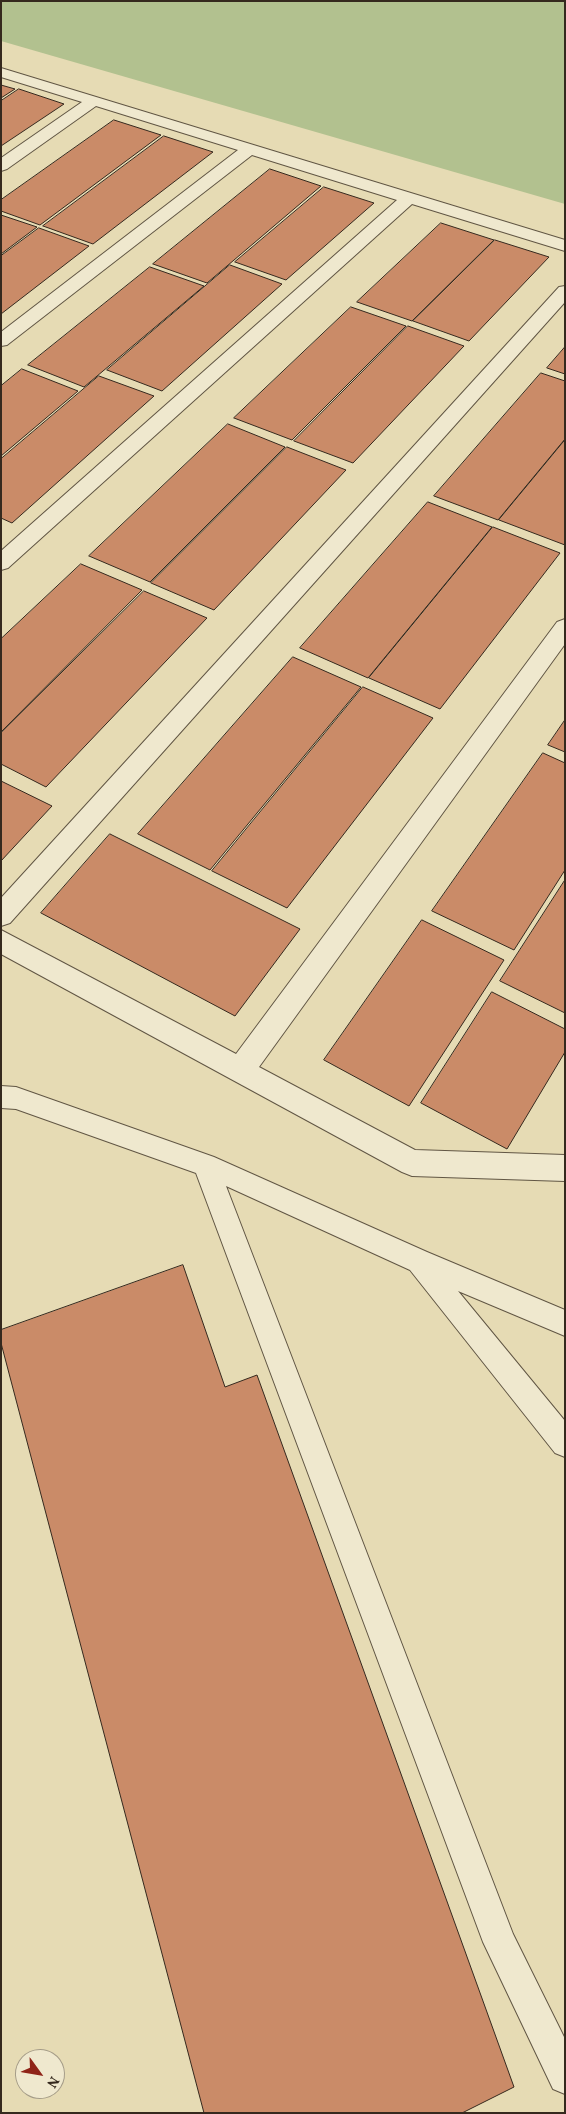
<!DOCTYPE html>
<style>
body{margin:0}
#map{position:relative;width:566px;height:2114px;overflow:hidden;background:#e6dbb4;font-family:Vollkorn,serif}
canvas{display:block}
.frame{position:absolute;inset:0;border:2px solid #35291e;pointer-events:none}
.north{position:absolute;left:15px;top:2049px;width:50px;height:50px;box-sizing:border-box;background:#efe8ce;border:1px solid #a59c88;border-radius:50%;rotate:122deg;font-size:14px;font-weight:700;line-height:20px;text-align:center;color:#35291e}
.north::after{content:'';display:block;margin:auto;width:18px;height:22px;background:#8f2418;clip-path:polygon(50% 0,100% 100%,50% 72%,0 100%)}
</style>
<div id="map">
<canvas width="566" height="2114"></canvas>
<div class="frame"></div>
<div class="north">N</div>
</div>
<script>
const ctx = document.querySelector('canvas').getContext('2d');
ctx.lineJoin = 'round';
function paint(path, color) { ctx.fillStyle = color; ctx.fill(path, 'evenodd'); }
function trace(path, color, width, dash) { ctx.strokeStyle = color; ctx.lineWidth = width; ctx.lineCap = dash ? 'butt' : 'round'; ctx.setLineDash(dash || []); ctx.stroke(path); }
const green = new Path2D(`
 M1,1H565V204L1,41Z`);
const building = new Path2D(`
 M1,85L15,89L1,98Z
 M19,89L64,104L1,146V101Z
 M114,120L161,135L40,225L1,211V200Z
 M164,136L213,152L93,244L43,226Z
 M270,169L321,186L207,283L153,264Z
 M324,187L374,203L286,280L235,262Z
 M1,215L37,227L1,254Z
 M441,223L494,240L412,321L357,302Z
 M39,228L89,246L1,314V256Z
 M495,240L549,257L469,341L413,321Z
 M230,265L282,284L162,391L107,370Z
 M150,267L204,286L84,387L28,365Z
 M351,307L406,326L292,440L234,418Z
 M408,326L464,346L353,463L294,441Z
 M565,347V374L547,368Z
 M22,369L78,391L1,456V386Z
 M541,373L565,381V439L498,520L434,496Z
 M99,376L154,396L12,523L1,518V459Z
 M228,424L285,447L150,582L89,556Z
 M565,440V545L499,520Z
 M287,447L346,470L214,610L151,583Z
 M428,502L492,527L368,678L300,648Z
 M493,527L560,553L440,709L369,678Z
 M81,564L142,590L1,732V639Z
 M144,591L207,618L46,787L1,764V733Z
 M293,657L361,687L210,870L138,834Z
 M363,687L433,718L287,908L212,871Z
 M565,720V752L548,745Z
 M543,753L565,763V870L514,950L432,911Z
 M1,781L52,806L1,861Z
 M110,834L300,929L235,1016L41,913Z
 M565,880V1013L500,981Z
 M422,920L504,960L409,1106L324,1060Z
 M492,992L565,1029V1052L507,1149L421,1103Z
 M183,1265L225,1387L257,1375L514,2087L462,2113H204L1,1343V1330Z`);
const service = new Path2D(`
 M1,1086L16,1087L214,1157L427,1252L565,1310V1336L458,1291L565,1421V1457L555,1453L410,1270L226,1186L513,1934L565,2039V2094L553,2089L483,1942L196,1173L16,1109L1,1108Z`);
const minor = new Path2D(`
 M1,68L565,240V251L412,204L8,568L1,570V551L397,200L252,155L7,345L1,346V332L238,150L96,106L7,169L1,171V158L82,102L1,77Z
 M565,286V302L10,923L1,926V898L559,287Z
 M565,619V644L259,1067L415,1150L565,1155V1181L412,1176L402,1172L1,954V930L236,1054L557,622Z`);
paint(green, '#b2c18f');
paint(building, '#ca8b68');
trace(building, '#35291e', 1);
trace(service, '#615644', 2);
trace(minor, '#615644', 2);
paint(service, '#efe8ce');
paint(minor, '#efe8ce');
</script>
